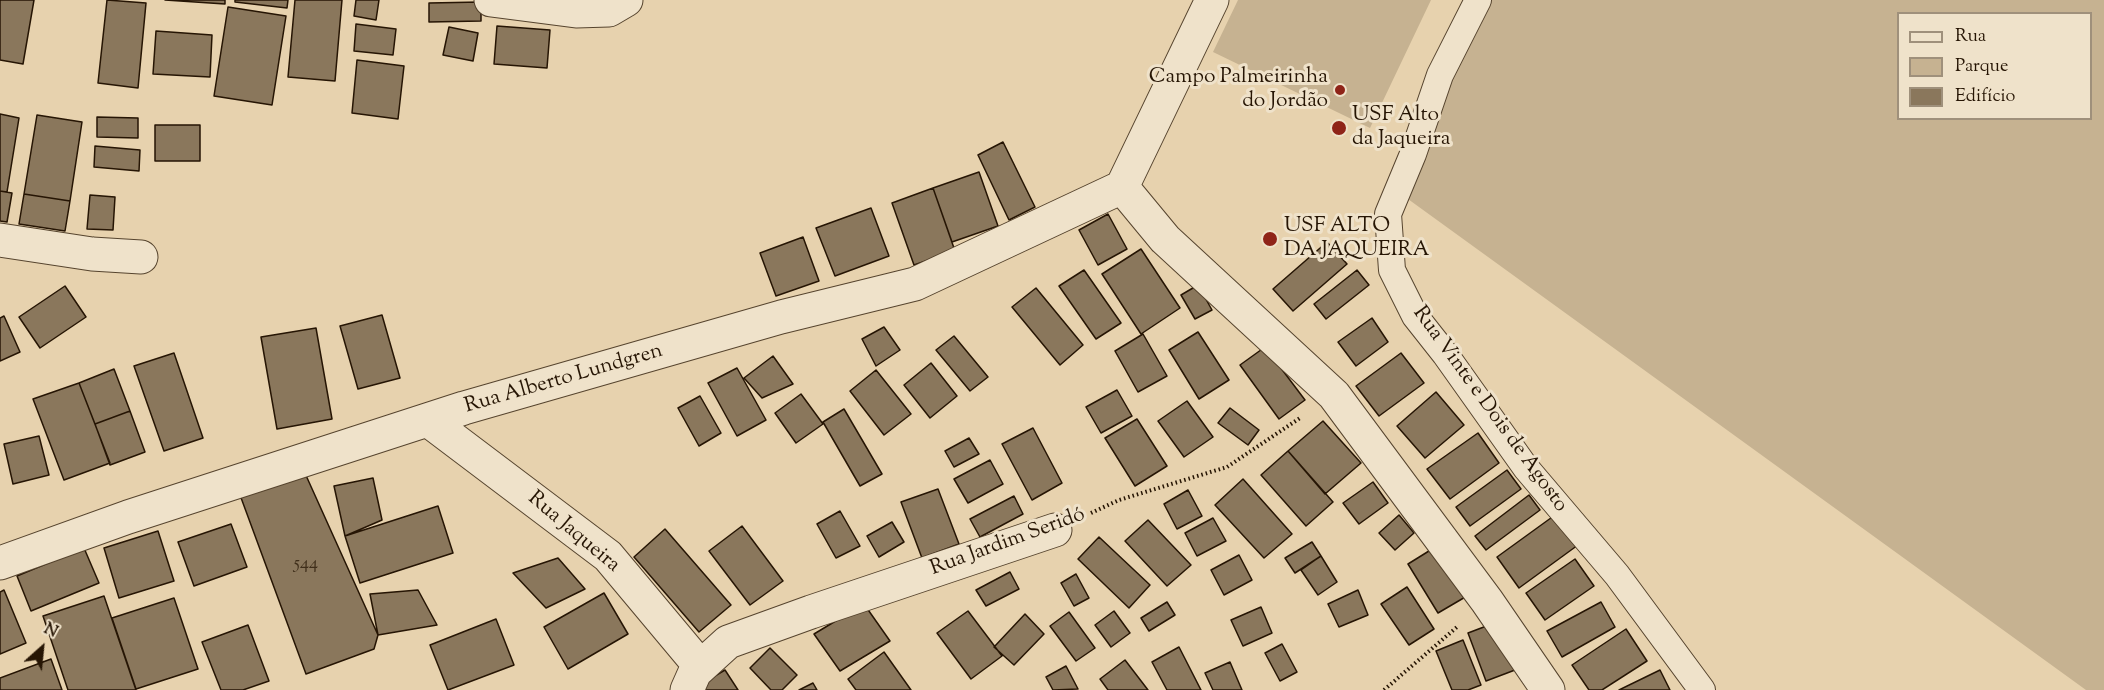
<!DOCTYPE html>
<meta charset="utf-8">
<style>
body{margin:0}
#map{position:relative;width:2104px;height:690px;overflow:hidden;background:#e7d2ae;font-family:"Sorts Mill Goudy",serif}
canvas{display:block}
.legend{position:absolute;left:1897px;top:12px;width:195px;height:108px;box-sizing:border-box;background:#efe2ca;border:2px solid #9f907b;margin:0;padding:8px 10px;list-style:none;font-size:18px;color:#261504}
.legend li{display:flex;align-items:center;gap:12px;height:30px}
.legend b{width:30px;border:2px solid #9f907b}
.north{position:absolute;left:12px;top:618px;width:60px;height:60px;-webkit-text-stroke:4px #efe2ca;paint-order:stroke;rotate:27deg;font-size:16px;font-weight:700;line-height:24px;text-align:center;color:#261504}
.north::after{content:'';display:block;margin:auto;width:21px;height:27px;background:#261504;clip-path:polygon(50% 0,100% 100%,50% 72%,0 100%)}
</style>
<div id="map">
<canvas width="2104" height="690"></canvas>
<ul class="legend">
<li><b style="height:8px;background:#efe2ca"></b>Rua</li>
<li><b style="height:16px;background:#c6b291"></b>Parque</li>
<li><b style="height:16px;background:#8a775c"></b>Edifício</li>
</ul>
<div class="north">N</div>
</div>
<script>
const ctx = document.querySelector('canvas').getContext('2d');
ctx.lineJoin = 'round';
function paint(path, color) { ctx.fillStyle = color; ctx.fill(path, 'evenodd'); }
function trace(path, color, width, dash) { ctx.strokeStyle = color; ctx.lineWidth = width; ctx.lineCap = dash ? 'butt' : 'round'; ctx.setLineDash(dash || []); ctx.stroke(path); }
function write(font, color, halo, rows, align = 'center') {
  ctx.font = font + ' "Sorts Mill Goudy",serif'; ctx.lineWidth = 6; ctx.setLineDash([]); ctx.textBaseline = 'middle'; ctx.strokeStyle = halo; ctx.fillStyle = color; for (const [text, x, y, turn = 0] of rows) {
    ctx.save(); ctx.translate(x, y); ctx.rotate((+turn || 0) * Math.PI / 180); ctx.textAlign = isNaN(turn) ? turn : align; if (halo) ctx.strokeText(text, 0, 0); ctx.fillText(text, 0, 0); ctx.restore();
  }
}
const green = new Path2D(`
 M1238,0H1431L1370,128L1213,52Z
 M1485,0H2104V690H2086L1390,186ZM1898,14H2090V118H1898Z`);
const building = new Path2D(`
 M0,0H34L23,64L0,60Z
 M107,0L146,3L138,88L98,83Z
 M165,0H225V4Z
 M235,0H288L287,8L235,2Z
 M295,0H342L335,81L288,77Z
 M356,0H379L376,20L354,16Z
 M481,2V21L429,22V3Z
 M228,7L286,16L272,105L214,96Z
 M356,24L396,29L393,55L354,51Z
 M497,26L550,30L547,68L494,64Z
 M449,27L478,33L473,61L443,55Z
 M156,31L212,35L210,77L153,74Z
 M357,60L404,66L398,119L352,113Z
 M0,114L19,118L7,192L0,191Z
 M37,115L82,122L70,201L24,194Z
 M97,117L138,118V138L97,137Z
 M155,125H200V161H155Z
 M1003,142L1035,207L1009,220L978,155Z
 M95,146L140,150L139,171L94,167Z
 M979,172L998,226L952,242L933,188Z
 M933,188L955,251L914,265L892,203Z
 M0,191L12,193L7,222L0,221Z
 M24,194L70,201L65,231L19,224Z
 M90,195L115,197L113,230L87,229Z
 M871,208L889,256L835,276L816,228Z
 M1108,214L1127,249L1098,265L1079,230Z
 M803,237L819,281L776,296L760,253Z
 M1327,242L1347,264L1293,311L1273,289Z
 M1141,249L1180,308L1141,334L1102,274Z
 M1084,270L1121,323L1096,339L1059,286Z
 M1357,270L1369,285L1326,319L1314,304Z
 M1198,285L1212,310L1195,319L1181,295Z
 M65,286L86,317L40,348L19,317Z
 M1036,288L1083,345L1060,365L1012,307Z
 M382,315L400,378L358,389L340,326Z
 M4,316L20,352L0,361V318Z
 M1372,318L1388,342L1356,366L1338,342Z
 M884,327L900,350L876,366L862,339Z
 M316,328L332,419L277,429L261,337Z
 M1198,332L1229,380L1199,399L1169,350Z
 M1143,334L1167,376L1138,392L1115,351Z
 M954,336L988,377L970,391L936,350Z
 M1265,347L1305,400L1279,419L1240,365Z
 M174,353L203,438L164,451L134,366Z
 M1401,353L1424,383L1379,416L1356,386Z
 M773,356L793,384L762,398L744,378Z
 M931,363L957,396L930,418L904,385Z
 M737,368L766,420L737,436L708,383Z
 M114,369L130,411L95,424L79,383Z
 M876,370L911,414L884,435L850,391Z
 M79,383L110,463L64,480L33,399Z
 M1117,390L1132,416L1101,433L1086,407Z
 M1436,392L1464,425L1425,458L1397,426Z
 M801,394L823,424L796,443L775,413Z
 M700,396L721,433L699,446L678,408Z
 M1187,401L1213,437L1184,457L1158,421Z
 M1230,408L1259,430L1248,445L1218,423Z
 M844,409L882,474L860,486L823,422Z
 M130,411L145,452L110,465L95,424Z
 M1137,419L1167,466L1135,486L1105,438Z
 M1323,421L1361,463L1325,494L1288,451Z
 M1033,428L1062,483L1032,500L1002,444Z
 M1478,433L1499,463L1450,499L1427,469Z
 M39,436L49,475L13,484L4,444Z
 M969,438L979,454L954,467L945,451Z
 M1288,451L1333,502L1306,526L1261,475Z
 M990,460L1003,484L968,503L954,479Z
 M1507,470L1521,489L1470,526L1456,507Z
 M304,471L378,635L374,649L306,674L240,495Z
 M373,478L382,520L345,536L334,486Z
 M1243,479L1292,534L1264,558L1215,505Z
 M1373,482L1388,503L1359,524L1343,503Z
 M938,489L959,544L922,558L901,502Z
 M1188,490L1202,516L1177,529L1164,504Z
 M1529,495L1540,510L1486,550L1475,536Z
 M1014,496L1023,514L980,537L970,519Z
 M438,506L453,553L360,583L345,536Z
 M840,511L860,546L836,558L817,524Z
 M1399,515L1414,533L1395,550L1379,533Z
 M1555,515L1578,545L1519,588L1497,557Z
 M1213,518L1226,541L1197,556L1185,533Z
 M1148,520L1191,565L1167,586L1125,541Z
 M892,522L904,542L879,557L867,536Z
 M231,524L247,567L194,586L178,542Z
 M742,526L783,581L750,605L709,551Z
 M665,529L731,605L699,632L634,557Z
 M158,531L174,581L119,598L104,548Z
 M1099,537L1150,585L1129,608L1078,559Z
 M1312,542L1321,556L1295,573L1285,558Z
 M1437,546L1467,596L1438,613L1408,564Z
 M84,548L99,583L31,611L17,576Z
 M1239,555L1252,580L1224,595L1211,570Z
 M1321,556L1337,582L1318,595L1301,570Z
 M558,558L585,589L546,608L513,573Z
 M1575,559L1594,586L1545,620L1526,593Z
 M1010,572L1019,589L986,606L976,590Z
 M1076,574L1089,598L1074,606L1061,583Z
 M1407,587L1434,629L1409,645L1381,604Z
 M4,590L26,643L0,654V592Z
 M418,590L437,625L378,635L370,594Z
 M1358,590L1368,615L1339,627L1328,604Z
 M604,593L628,634L568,669L544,627Z
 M104,596L136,690H68L43,616Z
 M174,598L198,669L136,689L112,618Z
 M1167,602L1175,615L1149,631L1141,618Z
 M1601,602L1615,627L1562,657L1547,631Z
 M864,604L890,641L840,671L814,634Z
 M1261,607L1272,633L1243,646L1231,620Z
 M968,611L1002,656L971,679L937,633Z
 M1114,611L1130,633L1111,647L1095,625Z
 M1069,612L1095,648L1076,661L1050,626Z
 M1025,614L1044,634L1014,665L994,647Z
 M496,619L514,665L448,690L430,645Z
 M1497,622L1515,670L1486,681L1468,633Z
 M248,625L269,681L243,690H221L202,642Z
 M1626,629L1647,661L1602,690H1589L1572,665Z
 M1463,640L1481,685L1468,690H1452L1436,651Z
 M1282,644L1297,672L1280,681L1265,653Z
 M1179,647L1201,690H1167L1152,662Z
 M770,648L797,675L782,690H771L750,668Z
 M884,652L911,690H856L848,679Z
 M51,659L62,690H0V678Z
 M1125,660L1148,690H1108L1100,679Z
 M1230,662L1242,690H1213L1205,673Z
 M1066,666L1078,689L1053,690L1046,677Z
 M725,670L738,690H691Z
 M1660,670L1670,690H1619Z
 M813,683L817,690H799Z`);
const path = new Path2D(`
 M1091,513L1119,500L1227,467L1300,418
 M1384,690L1457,627`);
const service = new Path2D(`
 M1478,0L1440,75L1413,154L1388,214L1392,270L1415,316L1445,354L1526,468L1617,575L1702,690`);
const minor = new Path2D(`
 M491,0L576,11L609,10L626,0
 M1122,187L1165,239L1334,395L1487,601L1548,690
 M1122,187L1212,0
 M0,240L92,254L141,257
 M428,420L608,556L700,666
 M0,563L128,517L464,408L781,317L915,284L1122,187
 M687,690L695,672L728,642L811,612L1055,530`);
const markers = [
 [1340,90,6,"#8f2418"],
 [1339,128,8,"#8f2418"],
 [1270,239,8,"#8f2418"]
];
const numberNames = [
 ["544",306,565]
];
const poiNames = [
 ["Campo Palmeirinha",1328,78,"right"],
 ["do Jordão",1328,102,"right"],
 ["USF Alto",1352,116],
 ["da Jaqueira",1352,140],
 ["USF ALTO",1284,227],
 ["DA JAQUEIRA",1284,251]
];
const streetNames = [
 ["Rua Alberto Lundgren",564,380,-16],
 ["Rua Vinte e Dois de Agosto",1489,410,54],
 ["Rua Jaqueira",573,533,40],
 ["Rua Jardim Seridó",1008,543,-20]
];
paint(green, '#c6b291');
paint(building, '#8a775c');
trace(building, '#261504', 1.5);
trace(service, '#56442e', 28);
trace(minor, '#56442e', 35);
trace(path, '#261504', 4, [1.5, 3]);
trace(service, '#efe2ca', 26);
trace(minor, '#efe2ca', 33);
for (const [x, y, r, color] of markers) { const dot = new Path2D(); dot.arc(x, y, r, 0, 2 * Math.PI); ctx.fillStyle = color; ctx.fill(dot); trace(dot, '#efe2ca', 2); }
write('18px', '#3f2e1a', null, numberNames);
write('21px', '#261504', '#efe2ca', poiNames, 'left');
write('21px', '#261504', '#efe2ca', streetNames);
</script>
